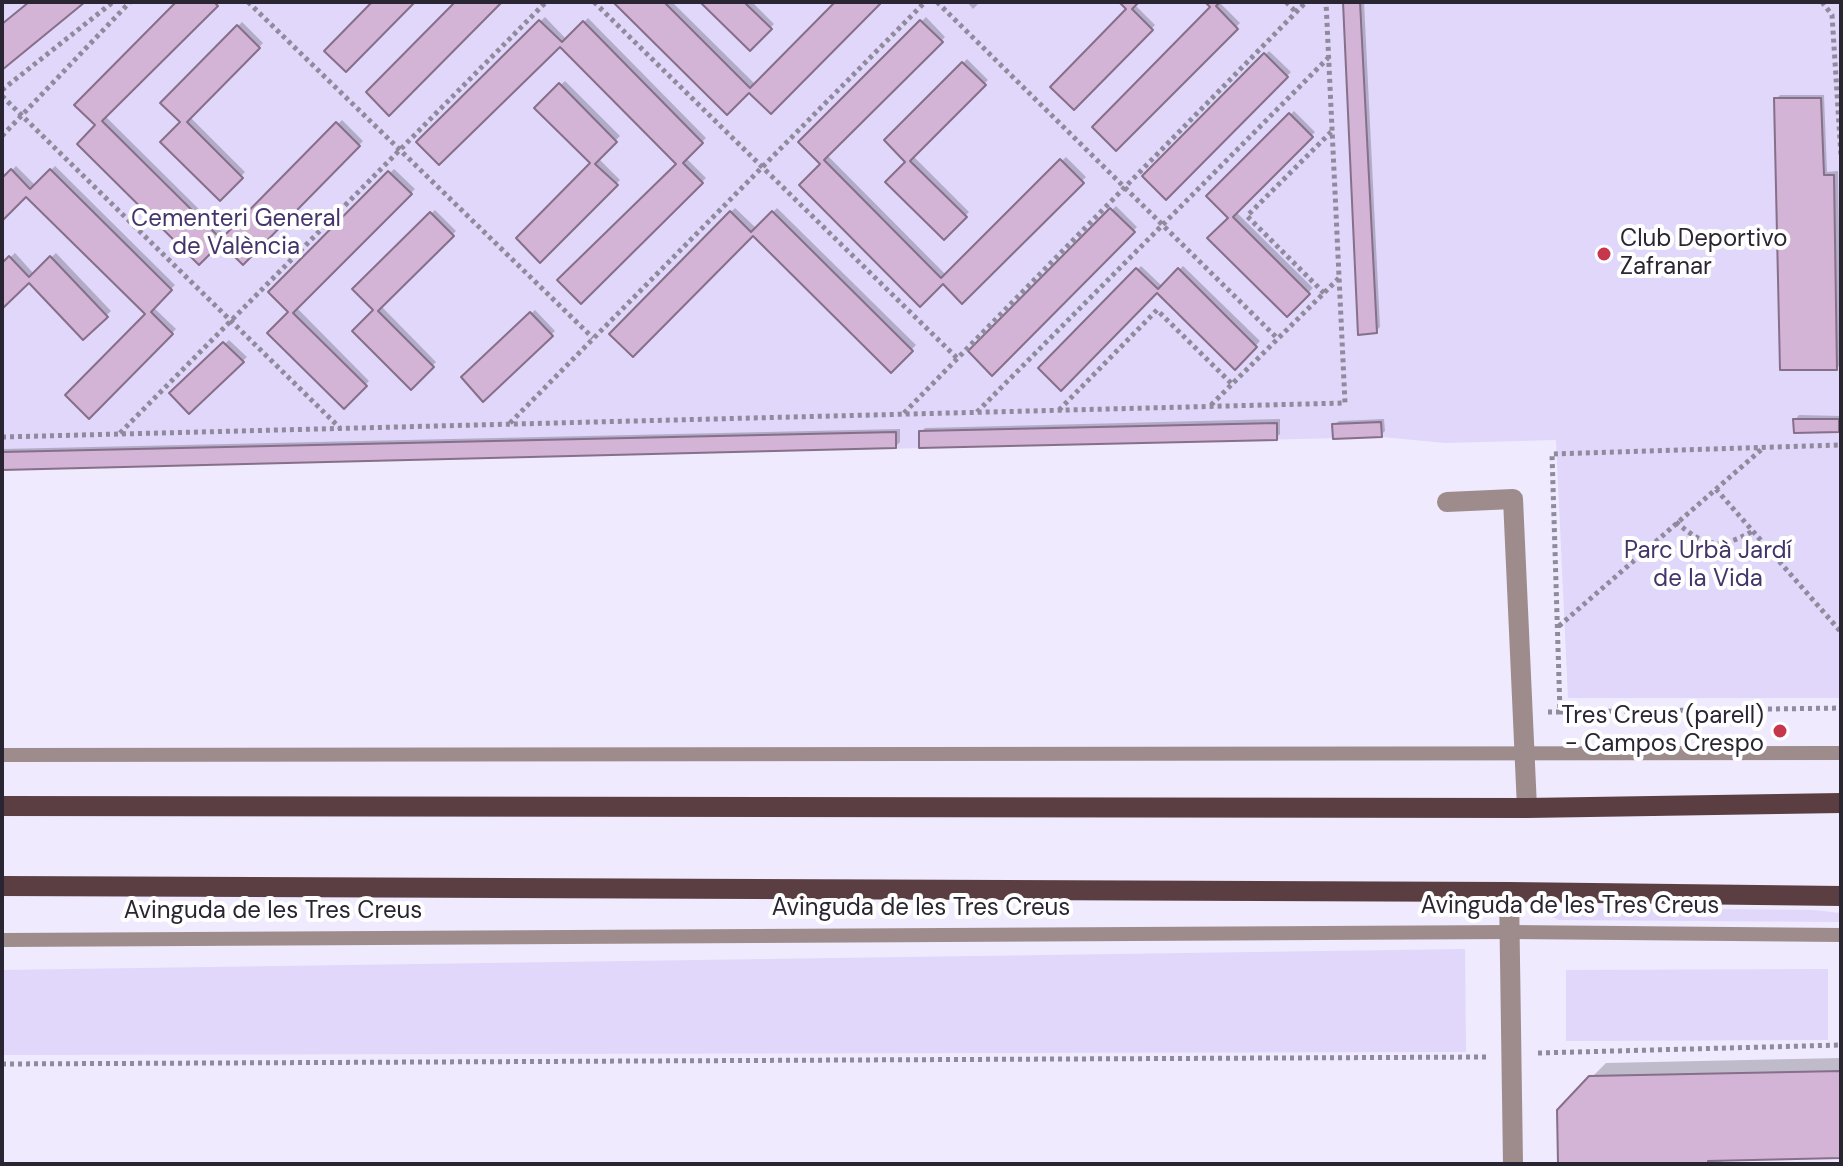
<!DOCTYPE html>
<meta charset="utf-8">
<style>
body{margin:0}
#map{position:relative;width:1843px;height:1166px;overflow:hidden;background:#efeafe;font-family:"DM Sans",sans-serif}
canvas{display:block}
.frame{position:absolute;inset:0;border:4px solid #292532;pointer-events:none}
</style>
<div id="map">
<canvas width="1843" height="1166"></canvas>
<div class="frame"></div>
</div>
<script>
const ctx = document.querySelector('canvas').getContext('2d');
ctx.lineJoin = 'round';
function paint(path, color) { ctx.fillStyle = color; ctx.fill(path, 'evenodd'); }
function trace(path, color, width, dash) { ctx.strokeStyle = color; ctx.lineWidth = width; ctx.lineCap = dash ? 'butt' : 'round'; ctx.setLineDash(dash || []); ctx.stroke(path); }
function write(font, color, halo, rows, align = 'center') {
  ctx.font = font + ' "DM Sans",sans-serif'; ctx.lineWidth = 8; ctx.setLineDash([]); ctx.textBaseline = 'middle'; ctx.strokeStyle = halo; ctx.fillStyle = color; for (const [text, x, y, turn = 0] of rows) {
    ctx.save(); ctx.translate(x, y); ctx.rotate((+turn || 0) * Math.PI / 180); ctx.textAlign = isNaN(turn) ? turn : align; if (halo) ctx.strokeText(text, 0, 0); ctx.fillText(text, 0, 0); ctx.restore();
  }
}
const green = new Path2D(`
 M2,2H1841V698H1568L1556,440L1445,443L1382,437L2,470Z
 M1566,908L1813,910L1841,913V922L1559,920L1552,917Z
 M1465,949L1466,1052L2,1055V970Z
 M1828,969V1040L1566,1041V970Z`);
const shadow = new Path2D(`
 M179,2H218L105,116L226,236L342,120L363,141L243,262L98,125Z
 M616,2H672L756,85L838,2H879L749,90Z
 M702,2H752L774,24L750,48Z
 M967,2H980L973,9Z
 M1122,2H1136L1134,4L1155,25L1074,107L1129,9Z
 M1208,2H1219L1240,23L1116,148L1213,7Z
 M1345,2H1364L1380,327L1376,331Z
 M545,17L567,40L588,18L706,138L686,158L706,178L581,302L678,164L560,44L418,142Z
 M926,17L945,37L827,155L946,275L1066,157L1086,177L962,301L801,142Z
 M242,22L263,43L190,117L245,172L220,198L182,122L163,103Z
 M1269,51L1291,72L1166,197L1144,176Z
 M967,59L988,80L913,156L969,212L944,237L908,162L887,140Z
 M565,81L620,136L598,158L620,180L540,260L593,163L537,108Z
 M1780,95H1824L1827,172L1838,171L1841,364L1837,368L1776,99Z
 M1294,111L1315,132L1236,212L1313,288L1287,314L1231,218L1209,196Z
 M16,166L36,186L55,166L175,285L153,307L176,329L89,416L148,314L26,194L2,218V181Z
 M394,169L415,189L296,307L369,381L344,407L291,312L271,292Z
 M1116,206L1137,227L992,373L971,351Z
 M735,208L757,229L777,208L916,345L891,370L753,233L612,334Z
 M435,210L456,231L381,306L436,362L411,387L376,310L355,289Z
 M15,253L34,274L56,253L111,311L84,337L30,280L2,306V265Z
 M1141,266L1163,287L1183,266L1260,341L1235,367L1157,290L1041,368Z
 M535,310L555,331L484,399L464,377Z
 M229,340L247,357L189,411L172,393Z
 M1799,415L1841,416V427L1838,430L1795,420Z
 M1280,419V434L1276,438L921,432L925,428Z
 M1384,419L1385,431L1381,435L1334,425L1339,421Z
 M900,429V442L896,446L2,468V449Z
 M1841,1058V1156L1722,1159V1164H1560L1559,1110L1606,1063Z`);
const building = new Path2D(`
 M29,2H85L2,70V24Z
 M176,2H214L218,6L102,121L221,239L336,122L360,146L243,265L221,243L199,265L77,144L95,125L74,105Z
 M372,2H415L346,72L324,51Z
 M455,2H502L389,116L366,92Z
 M613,2H664L750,88L835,2H882L771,114L749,93L727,115Z
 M700,2H744L772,29L750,51Z
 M1119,2H1139L1132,9L1153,30L1074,110L1050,87L1126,9Z
 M1205,2H1220L1216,6L1238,29L1116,151L1092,127L1210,7Z
 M1343,2H1360L1377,333L1358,335Z
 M539,20L562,42L583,21L703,143L683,163L703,183L581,304L557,280L676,164L560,47L439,165L416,142Z
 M920,20L943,42L824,160L941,278L1060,159L1084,183L962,304L943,284L920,307L799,185L820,164L798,142Z
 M237,25L260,48L187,122L243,178L220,201L160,142L180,122L160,103Z
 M1264,53L1288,77L1166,200L1142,176Z
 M962,62L986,85L910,161L967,217L944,240L885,182L905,162L884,140Z
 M559,83L617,142L595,164L618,185L540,263L516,238L590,163L534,108Z
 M1774,98H1821L1824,175H1834L1837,370H1780Z
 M1289,113L1313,137L1233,217L1310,294L1287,317L1207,238L1228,218L1206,196Z
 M11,169L30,189L50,169L172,290L151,312L173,334L89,419L65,395L145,314L26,197L2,221V178Z
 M388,171L412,194L293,313L367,386L344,409L267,333L288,312L268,292Z
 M1110,208L1135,232L992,376L968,351Z
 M730,211L751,232L772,211L913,351L891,373L753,236L633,357L609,334Z
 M430,212L454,236L378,311L434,367L411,390L352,331L373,310L352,289Z
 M9,256L29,277L50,256L108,317L83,340L29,283L2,309V263Z
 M1136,268L1158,289L1178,268L1257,347L1235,370L1157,293L1061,391L1038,368Z
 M530,312L553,336L483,402L461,377Z
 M223,342L244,362L189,414L169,393Z
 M1793,419H1839V432L1794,433Z
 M1381,422L1382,437L1333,439L1332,424Z
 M1277,423V440L919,448V431Z
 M896,432V448L2,470V452Z
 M1841,1071V1158L1708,1161V1164H1558L1557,1110L1589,1076Z`);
const path = new Path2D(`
 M248,2L593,338
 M594,2L958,359
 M937,2L1278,339
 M1286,2L1296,12
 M1822,2L1832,15L1841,156
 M2,90L113,2
 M2,96L340,428
 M2,136L130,2
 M1324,293L1247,216L1331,132
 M1211,405L1339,278
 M1059,410L1157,310L1232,384
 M977,412L1328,58
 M904,413L1306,2
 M510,423L925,2
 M120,433L546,2
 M2,437L1345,403L1326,2
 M1716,489L1841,632
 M1676,522C1705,547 1719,550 1753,531
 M1559,626L1762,449
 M1548,712H1560L1552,454L1841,445
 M1560,712L1841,708
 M1538,1053L1841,1045
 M2,1064L1488,1057`);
const lane = new Path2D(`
 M2,755L1841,753
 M2,940L1511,932L1841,935`);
const street = new Path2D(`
 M1447,502L1513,499L1527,808
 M1509,892L1513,1164`);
const primary = new Path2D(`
 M2,806L1527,808L1841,803
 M2,886L1509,892L1841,896`);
const markers = [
 [1604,254,8,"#c7374b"],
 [1780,731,8,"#c7374b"]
];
const parkNames = [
 ["Cementeri General",236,220],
 ["de València",236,248],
 ["Parc Urbà Jardí",1708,552],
 ["de la Vida",1708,580]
];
const poiNames = [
 ["Club Deportivo",1620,240],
 ["Zafranar",1620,268],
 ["Tres Creus (parell)",1764,717,"right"],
 ["- Campos Crespo",1764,745,"right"]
];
const streetNames = [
 ["Avinguda de les Tres Creus",1570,907],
 ["Avinguda de les Tres Creus",921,909],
 ["Avinguda de les Tres Creus",273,912]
];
paint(green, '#e0d7fa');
paint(shadow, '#0003');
paint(building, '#d3b3d6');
trace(building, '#866f89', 2);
trace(path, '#908b9c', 5, [4, 4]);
trace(lane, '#9e8c8d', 14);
trace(street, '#9e8c8d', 20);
trace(primary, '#5b3e41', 20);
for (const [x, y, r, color] of markers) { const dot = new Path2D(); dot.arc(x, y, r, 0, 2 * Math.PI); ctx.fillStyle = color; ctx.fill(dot); trace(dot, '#fff', 3); }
write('24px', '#453469', '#fff', parkNames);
write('24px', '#292532', '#fff', poiNames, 'left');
write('24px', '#292532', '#fff', streetNames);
</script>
